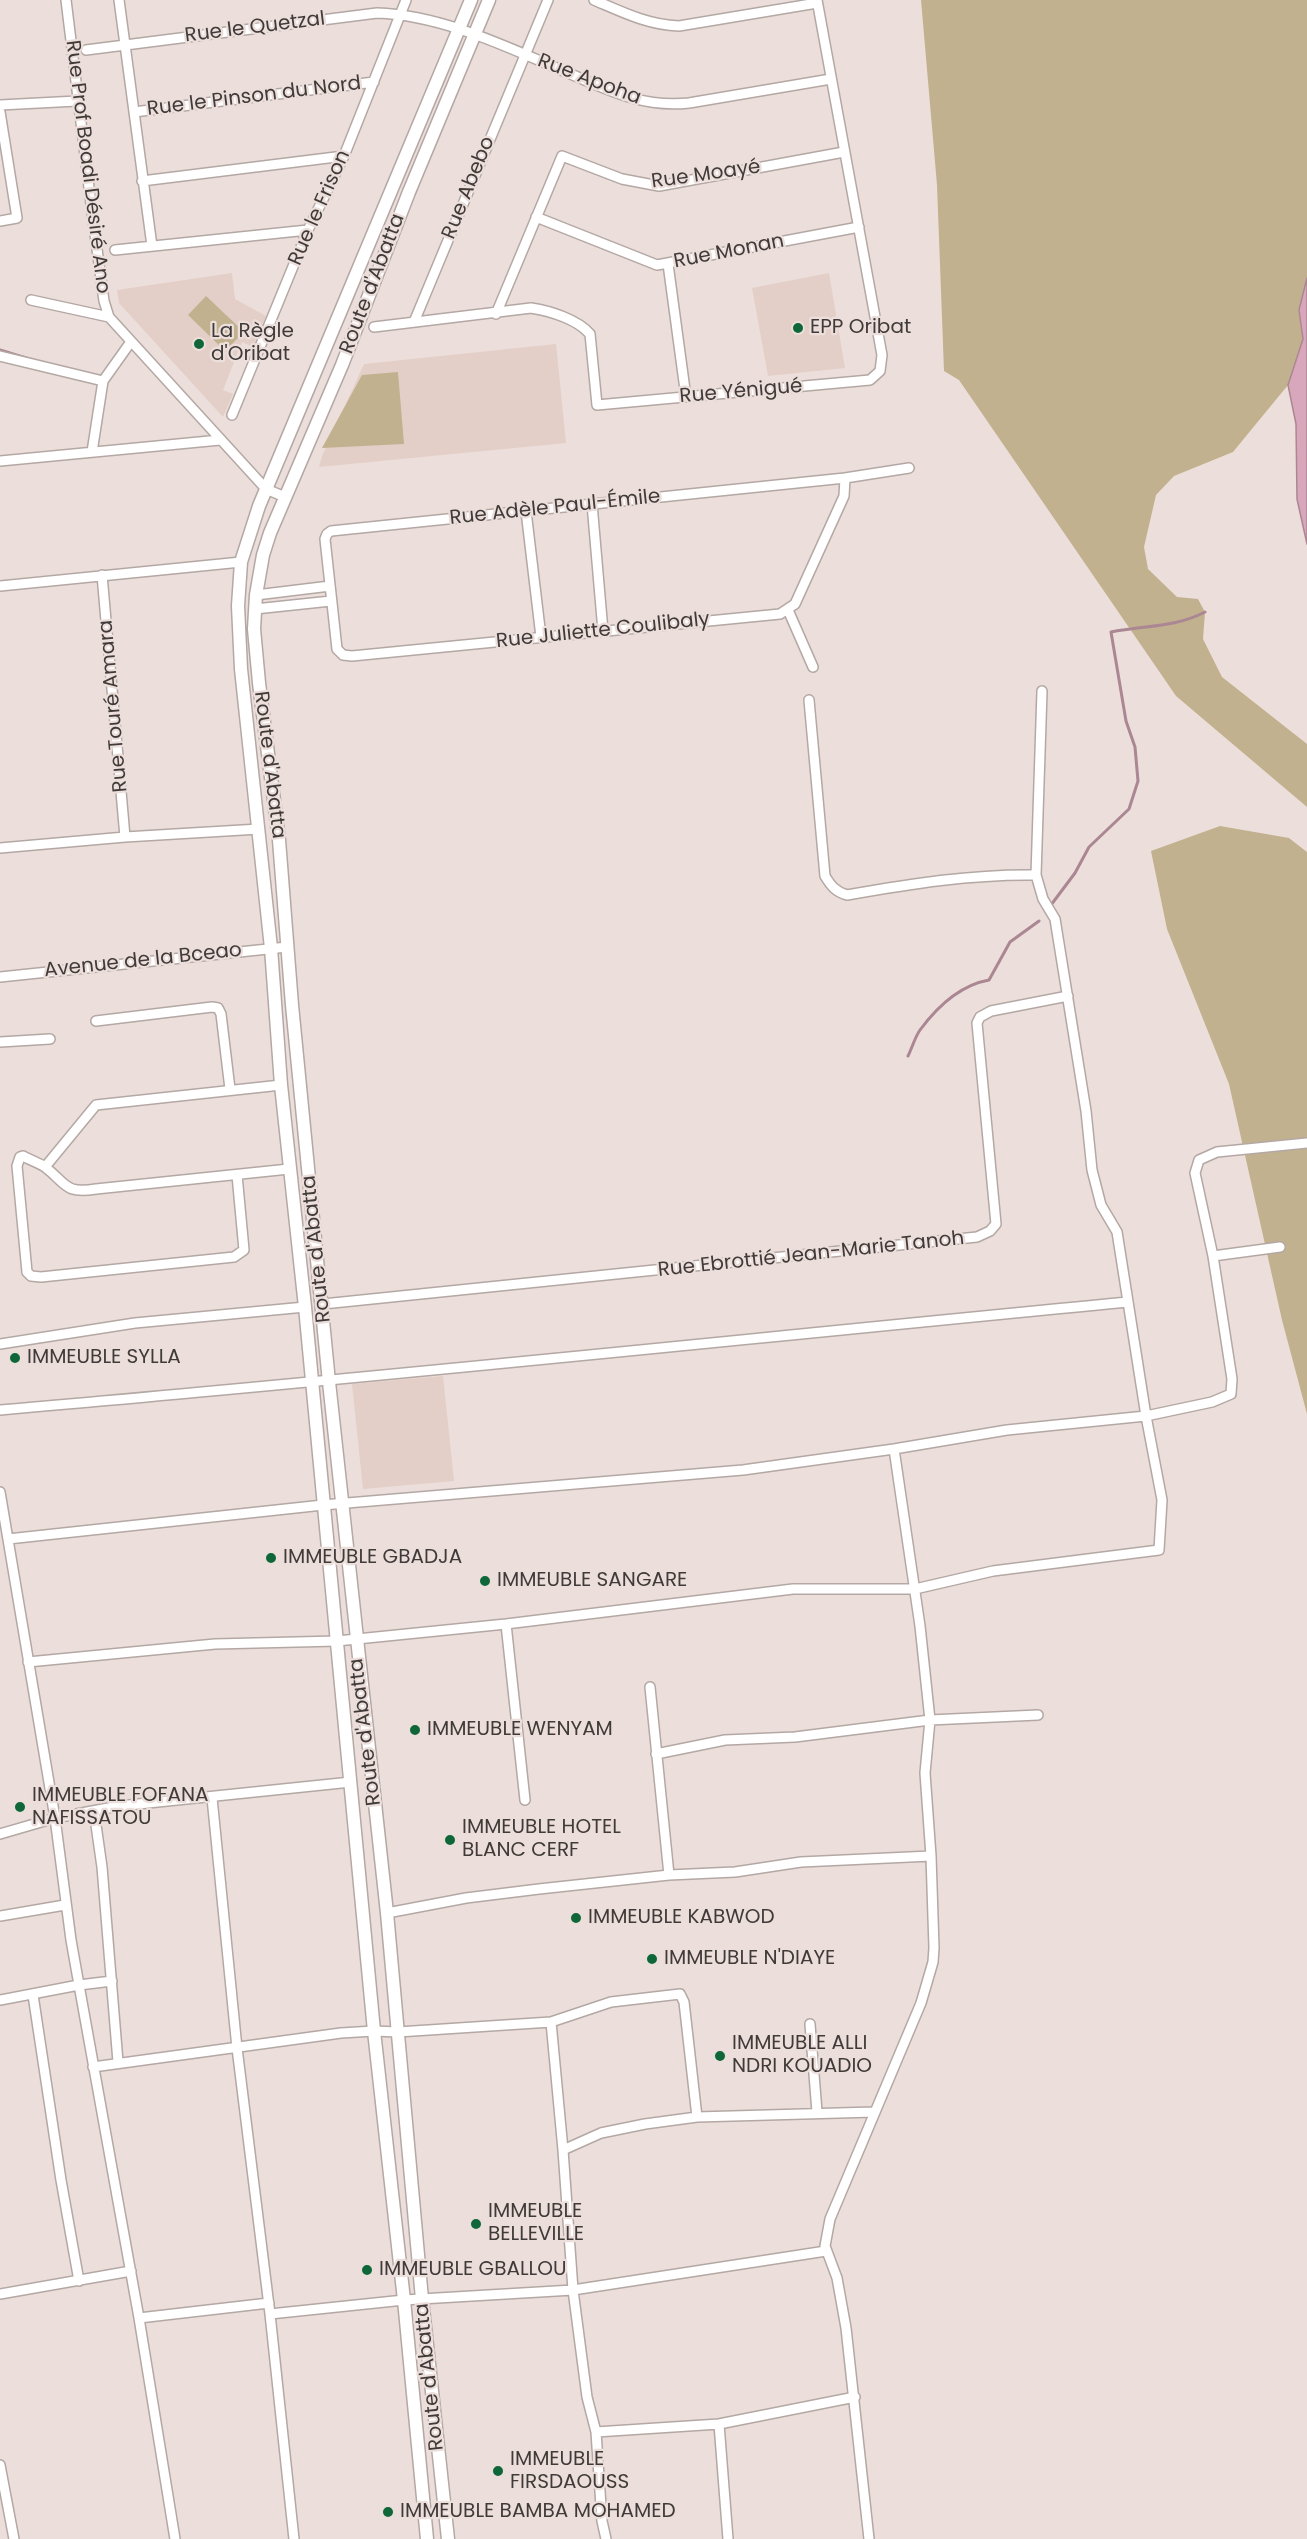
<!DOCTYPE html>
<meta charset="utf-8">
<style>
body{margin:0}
canvas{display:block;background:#ecdeda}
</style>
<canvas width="1307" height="2539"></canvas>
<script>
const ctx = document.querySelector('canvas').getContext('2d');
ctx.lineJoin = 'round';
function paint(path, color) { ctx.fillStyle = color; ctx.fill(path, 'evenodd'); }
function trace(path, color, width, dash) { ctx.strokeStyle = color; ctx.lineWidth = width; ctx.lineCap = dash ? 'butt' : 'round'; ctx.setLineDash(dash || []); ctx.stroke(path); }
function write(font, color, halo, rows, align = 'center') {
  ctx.font = font + ' Poppins,sans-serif'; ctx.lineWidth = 4.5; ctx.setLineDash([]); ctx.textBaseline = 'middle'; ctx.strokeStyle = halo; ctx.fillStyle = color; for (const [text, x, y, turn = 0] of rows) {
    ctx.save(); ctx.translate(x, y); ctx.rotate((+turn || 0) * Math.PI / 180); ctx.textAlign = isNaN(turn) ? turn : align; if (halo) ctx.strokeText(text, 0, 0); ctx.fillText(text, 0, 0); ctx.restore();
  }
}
const built = new Path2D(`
 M232,273L235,299L266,316L253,347L242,342L223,390L233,394L223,417L119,303L117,290Z
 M829,273L845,368L768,376L752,288Z
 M556,344L566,443L319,467L322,456L364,364Z
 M443,1376L454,1481L363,1489L352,1384Z`);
const green = new Path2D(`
 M921,0H1307V278L1299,310L1303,339L1288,385L1233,452L1174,476L1156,495L1144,547L1148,569L1177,597L1198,599L1205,612L1203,639L1222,677L1307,744V807L1176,696L959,380L944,371L937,185Z
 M206,296L244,332L225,351L188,315Z
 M398,372L404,444L322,448L362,375Z
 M1220,826L1289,838L1307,852V1414L1282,1320L1229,1084L1167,929L1151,851Z`);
const water = new Path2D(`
 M1307,278V544L1297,499L1296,424L1288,385L1303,339L1299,310Z`);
const stream = new Path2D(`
 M0,350L36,361
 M1051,905L1075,873L1089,847L1129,809L1138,781L1135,747L1126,721L1111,632C1145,625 1174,628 1205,612
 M908,1056C912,1048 915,1037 920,1030C937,1007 961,985 989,980L1010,942L1039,921`);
const minor = new Path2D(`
 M66,0L92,212L104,301L109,317L266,489L285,497
 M119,0L152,246
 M594,0C622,12 648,25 679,26L817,3
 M86,50L377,13C442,15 507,47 566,72C608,90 642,108 689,103L831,79
 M0,105L77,101
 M0,112L17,218L0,221
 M134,112L374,82
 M142,181L344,156
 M536,217L657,265L859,227
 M115,250L308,230
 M668,264L686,397
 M31,300L109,317
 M496,314L562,156L622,179L659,186L844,152
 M414,322L548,0
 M374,327L531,308C550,311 577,319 590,334L597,405L870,380L880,371L882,355L817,0
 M0,356L103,381
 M232,415L308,230L344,156L406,0
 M92,452L103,381L130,343
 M0,461L220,440
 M845,478L844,496L795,604L780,614L352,656L343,655L337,649L325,539L327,534L331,531L845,478L909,468
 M592,504L603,631
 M526,511L541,637
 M102,575L125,837
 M0,586L241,562
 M256,595L330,586
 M255,609L331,601
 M788,610L813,667
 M0,848L125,837L259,829
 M1036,875L1042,691
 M0,977L287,947
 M96,1021L212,1007L218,1008L221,1014L230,1089
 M0,1042L50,1039
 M45,1167L96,1105L281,1085
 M237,1175L244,1250L234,1257L41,1277L31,1276L27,1272L17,1166L20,1157L23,1156C30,1160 39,1163 45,1167C67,1184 64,1194 96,1189L289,1169
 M1213,1256L1280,1247
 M323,1304L977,1237L990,1231L996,1224L977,1023L980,1017L991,1011L1068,996
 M0,1344L135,1323L305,1307
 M0,1410C376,1378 752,1338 1128,1302
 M0,1492L55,1818L71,1940L79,1985L0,2000
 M8,1539L323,1505L743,1470L894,1449L1007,1430L1146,1416L1212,1402L1231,1394L1232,1379L1213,1256L1195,1173L1199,1160L1217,1152L1307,1143
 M506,1624L525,1800
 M28,1662L215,1644L337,1641L506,1624L793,1589H915L993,1571L1159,1550L1162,1500L1146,1416L1117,1232L1101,1205L1092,1170L1086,1111L1055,919L1043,899L1036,875C971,874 910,884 847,895C836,892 831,886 825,876L809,700
 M650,1687L669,1875
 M656,1754L725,1740L795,1737L930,1720L1038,1715
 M212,1798L237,2048L270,2314L294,2539
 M94,1811L102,1867L118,2062
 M0,1834L55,1818L119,1806L351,1782
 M387,1913L466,1898L539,1889L669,1875L735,1872L801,1862L931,1856
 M0,1916L65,1905
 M112,1981L79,1985L139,2318L175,2539
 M33,1995L61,2180L79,2281
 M551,2022L563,2150L573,2290L587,2397L596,2432L602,2521L606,2539
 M810,2024L817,2112
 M93,2067L341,2033L374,2031L398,2032L551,2022L611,2002L680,1994L684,2002L697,2117
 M563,2150L601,2133L645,2124L697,2117L874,2112
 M0,2294L131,2271
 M270,2314L404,2300L573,2290L826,2251
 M139,2318L269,2303
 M719,2424L728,2539
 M596,2432L719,2424L855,2397
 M0,2465L14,2539
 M869,2539L846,2328L837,2278L825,2246L830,2219L921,2003L933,1962L934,1948L931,1856L925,1773L930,1720L920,1626L894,1449`);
const tertiary = new Path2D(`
 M427,2539L404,2300L374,2031L305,1307L281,1085L271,948L241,669L238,606L241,562L259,506L471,0
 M448,2539L422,2299L387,1913L329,1382L292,1005L279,840L259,683L254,629L256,595L263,555L270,533L342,365L409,192L489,0`);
const markers = [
 [798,328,6,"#0f6739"],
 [199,344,6,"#0f6739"],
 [15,1358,6,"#0f6739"],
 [271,1558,6,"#0f6739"],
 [485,1581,6,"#0f6739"],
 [415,1730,6,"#0f6739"],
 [20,1807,6,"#0f6739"],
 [450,1840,6,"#0f6739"],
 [576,1918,6,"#0f6739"],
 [652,1959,6,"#0f6739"],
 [720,2056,6,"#0f6739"],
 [476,2224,6,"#0f6739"],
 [367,2270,6,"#0f6739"],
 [498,2471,6,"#0f6739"],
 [388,2512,6,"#0f6739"]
];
const streetNames = [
 ["Rue le Quetzal",255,28,-7],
 ["Rue Apoha",589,80,21],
 ["Rue le Pinson du Nord",254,97,-7],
 ["Rue Prof Boadi Désiré Ano",87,167,83],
 ["Rue Moayé",706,175,-8],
 ["Rue Abebo",469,188,-68],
 ["Rue le Frison",320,208,-66],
 ["Rue Monan",729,252,-11],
 ["Route d'Abatta",373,284,-69],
 ["Rue Yénigué",741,392,-5],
 ["Rue Adèle Paul-Émile",555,508,-6],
 ["Rue Juliette Coulibaly",603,631,-6],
 ["Rue Touré Amara",114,706,-95],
 ["Route d'Abatta",269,765,83],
 ["Avenue de la Bceao",143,961,-6],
 ["Route d'Abatta",317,1249,-96],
 ["Rue Ebrottié Jean-Marie Tanoh",811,1255,-6],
 ["Route d'Abatta",366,1732,-97],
 ["Route d'Abatta",430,2377,-96]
];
const poiNames = [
 ["EPP Oribat",810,328],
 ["La Règle",211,332],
 ["d'Oribat",211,355],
 ["IMMEUBLE SYLLA",27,1358],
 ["IMMEUBLE GBADJA",283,1558],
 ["IMMEUBLE SANGARE",497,1581],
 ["IMMEUBLE WENYAM",427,1730],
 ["IMMEUBLE FOFANA",32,1796],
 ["NAFISSATOU",32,1819],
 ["IMMEUBLE HOTEL",462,1828],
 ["BLANC CERF",462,1851],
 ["IMMEUBLE KABWOD",588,1918],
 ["IMMEUBLE N'DIAYE",664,1959],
 ["IMMEUBLE ALLI",732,2044],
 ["NDRI KOUADIO",732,2067],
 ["IMMEUBLE",488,2212],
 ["BELLEVILLE",488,2235],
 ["IMMEUBLE GBALLOU",379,2270],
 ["IMMEUBLE",510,2460],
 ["FIRSDAOUSS",510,2483],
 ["IMMEUBLE BAMBA MOHAMED",400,2512]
];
paint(built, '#e3cfc8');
paint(green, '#c2b18e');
paint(water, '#d9a7bb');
trace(water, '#ab8794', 1.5);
trace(stream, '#ab8794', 3);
trace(minor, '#b4a8a4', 12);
trace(tertiary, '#b4a8a4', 15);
trace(minor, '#fff', 9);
trace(tertiary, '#fff', 12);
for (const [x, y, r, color] of markers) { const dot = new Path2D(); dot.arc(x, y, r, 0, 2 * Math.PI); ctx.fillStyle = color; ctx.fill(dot); trace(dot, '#ecdeda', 2); }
write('20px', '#403b39', '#ecdeda', streetNames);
write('20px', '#403b39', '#ecdeda', poiNames, 'left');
</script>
